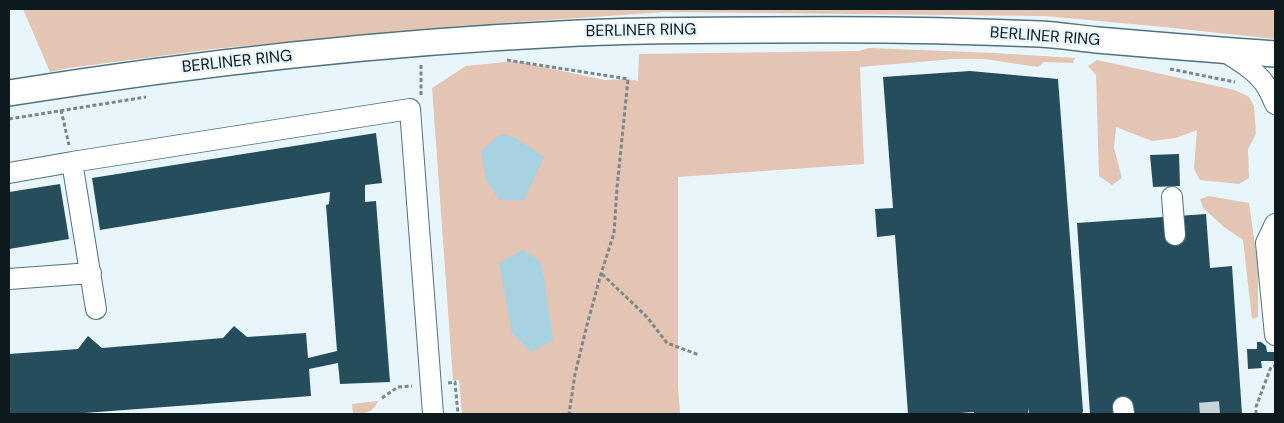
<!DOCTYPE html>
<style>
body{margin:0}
#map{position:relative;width:1284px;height:423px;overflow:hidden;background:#e8f6fc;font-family:"DM Sans",sans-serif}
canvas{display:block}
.frame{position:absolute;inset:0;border:10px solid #0c1a1e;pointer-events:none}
</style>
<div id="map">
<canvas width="1284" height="423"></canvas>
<div class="frame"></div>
</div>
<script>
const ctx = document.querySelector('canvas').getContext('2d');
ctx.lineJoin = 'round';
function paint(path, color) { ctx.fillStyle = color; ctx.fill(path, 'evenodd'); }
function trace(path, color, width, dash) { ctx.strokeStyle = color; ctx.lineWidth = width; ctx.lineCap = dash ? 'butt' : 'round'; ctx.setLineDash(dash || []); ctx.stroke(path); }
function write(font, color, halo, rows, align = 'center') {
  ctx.font = font + ' "DM Sans",sans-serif'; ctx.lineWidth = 5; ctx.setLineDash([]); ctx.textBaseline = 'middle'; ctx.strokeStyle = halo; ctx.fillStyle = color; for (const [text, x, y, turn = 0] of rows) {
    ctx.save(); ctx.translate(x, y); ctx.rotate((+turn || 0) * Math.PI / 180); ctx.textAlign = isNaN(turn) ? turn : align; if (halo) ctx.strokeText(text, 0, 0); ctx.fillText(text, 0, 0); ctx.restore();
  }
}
const green = new Path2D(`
 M23,9H1275V39L1164,27L1045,16L666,12L459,26L213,49L69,68L50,72Z
 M869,48L995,53L1075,58L1073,63L1044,62L1038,67L984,59H954L860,67L864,164L678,177V385L680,414H462L459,380H453L432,88L466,66L515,61L605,80L628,79L638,81L639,54L859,51Z
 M1097,60L1235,90L1249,97L1254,106L1256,134L1248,149L1249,178L1239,184L1200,180L1194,169L1197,130L1176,138L1152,141L1116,127L1114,148L1122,178L1112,185L1099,176L1096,75L1088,66Z
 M1209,196L1249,203L1258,266V317L1252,319L1243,240L1224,227L1203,208L1200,199Z
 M378,401C373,413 365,414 353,414L352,404Z`);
const water = new Path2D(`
 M501,134L514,137L544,157L524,200H500L486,180L481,151Z
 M523,250L540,261L544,278L553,340L531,352L512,333L499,263Z`);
const building = new Path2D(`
 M970,71L1058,79L1083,411L1082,414H1029V408L1028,414H974V412L947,414H908L895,235L877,237L875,209L893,208L883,77Z
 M376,133L382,183L365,185V202L376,201L390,382L340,384L338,363L309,369L311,396L71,414H9V354L78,349L88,336L102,348L223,338L234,326L247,337L306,333L308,358L337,351L326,205L329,204L330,192L100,230L92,178Z
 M1179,154L1180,186L1153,187L1150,155Z
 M60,184L69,239L9,249V192Z
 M1206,214L1210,268L1232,266L1242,414H1090L1077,223Z
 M1257,342H1261L1266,346L1267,352H1274V361H1261L1262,368L1248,369L1247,349H1257Z`);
const minorTunnel = new Path2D(`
 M1209,402L1210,414`);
const path = new Path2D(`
 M507,60L628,79L617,188L614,233L601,274L587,325L575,374L569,414
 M421,65V96
 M1170,69L1235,82
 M61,110L69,145
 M9,119L146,97
 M602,274L647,317L667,343L699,355
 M448,383L455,382L458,414
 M382,398L398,387L412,386
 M1256,414V407L1271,367L1275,366`);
const minor = new Path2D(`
 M1222,50C1239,61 1258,71 1268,89C1271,94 1273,99 1275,104
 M9,173L72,162
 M1172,197L1175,235
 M1275,224L1266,243L1275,335
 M9,279L91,273
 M96,309L72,162L410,109L433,414
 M1123,407L1124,414`);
const major = new Path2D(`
 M9,93C191,64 376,43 561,34C629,30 697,30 765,30C857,29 948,30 1040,34C1059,35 1078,38 1097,40C1156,45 1216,50 1275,54`);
const streetNames = [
 ["BERLINER RING",641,31,-1],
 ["BERLINER RING",1045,37,4],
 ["BERLINER RING",237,62,-6]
];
paint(green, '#e4c4b2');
paint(water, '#a7d2e1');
paint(building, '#264d5b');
trace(minorTunnel, '#c7d5db', 20, [20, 10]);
trace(minor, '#51727f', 22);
trace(major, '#51727f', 28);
trace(path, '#7a888d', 3, [4, 2.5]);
trace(minor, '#fff', 20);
trace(major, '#fff', 25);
write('16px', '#0c1a1e', '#e8f6fc', streetNames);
</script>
